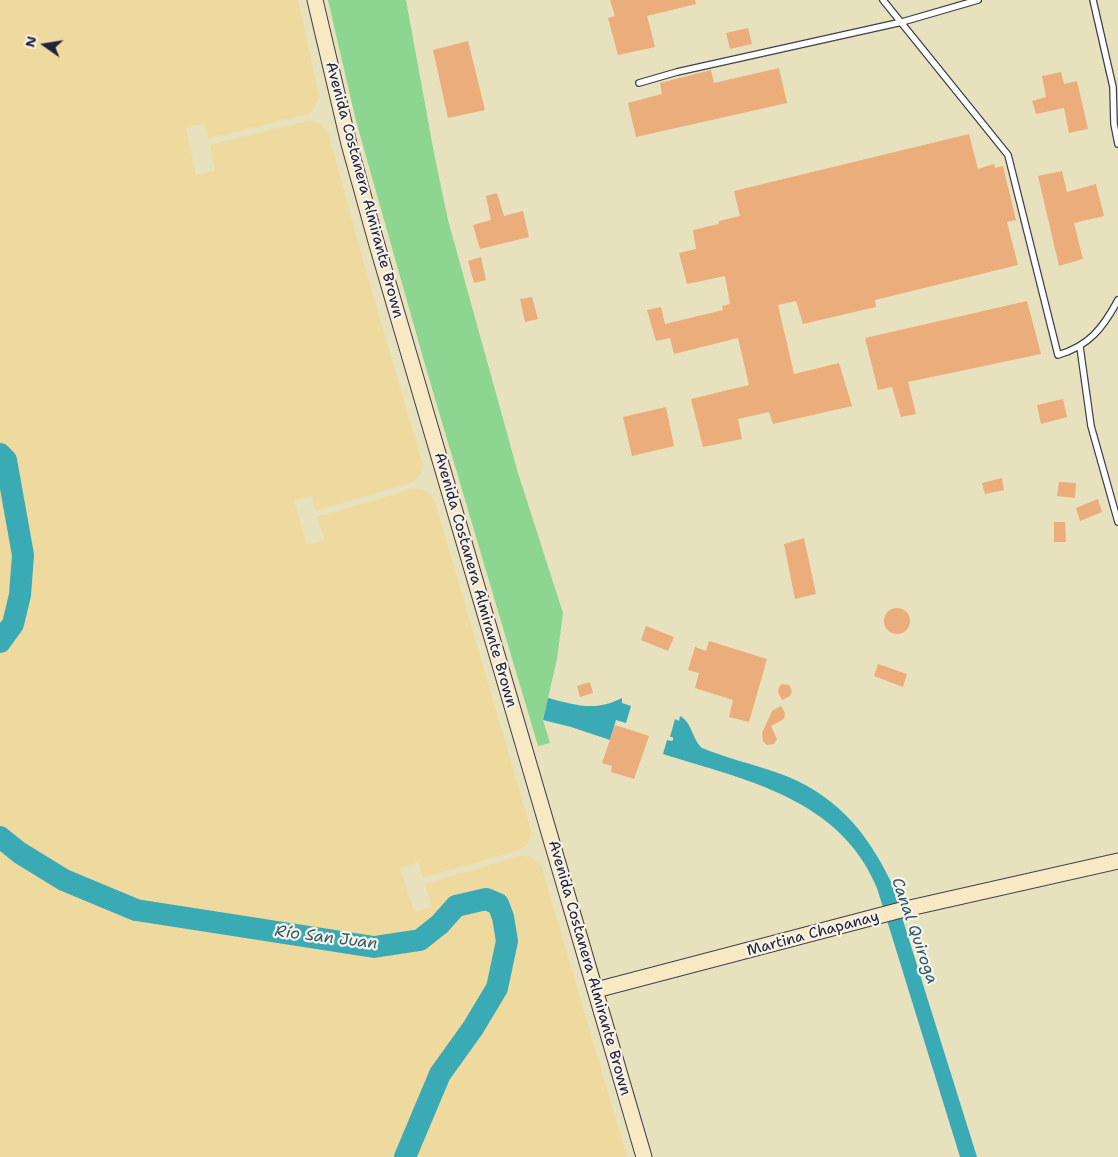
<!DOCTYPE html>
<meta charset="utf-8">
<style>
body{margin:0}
#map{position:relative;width:1118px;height:1157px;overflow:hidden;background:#e8e1bd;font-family:"Shantell Sans",sans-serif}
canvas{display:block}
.north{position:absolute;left:20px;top:20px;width:50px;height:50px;-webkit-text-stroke:4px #f7f3e8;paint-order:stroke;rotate:283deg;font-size:14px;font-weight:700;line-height:20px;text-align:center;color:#22223b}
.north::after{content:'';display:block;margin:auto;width:18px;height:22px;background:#22223b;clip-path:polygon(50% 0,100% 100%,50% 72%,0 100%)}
</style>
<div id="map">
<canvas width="1118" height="1157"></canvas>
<div class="north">N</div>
</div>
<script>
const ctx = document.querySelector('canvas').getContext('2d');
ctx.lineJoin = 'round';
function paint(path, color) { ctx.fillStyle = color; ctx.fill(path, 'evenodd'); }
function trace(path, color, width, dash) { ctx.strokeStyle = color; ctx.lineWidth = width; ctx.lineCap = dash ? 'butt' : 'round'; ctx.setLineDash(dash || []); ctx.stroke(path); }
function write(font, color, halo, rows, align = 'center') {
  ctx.font = font + ' "Shantell Sans",sans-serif'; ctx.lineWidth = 4.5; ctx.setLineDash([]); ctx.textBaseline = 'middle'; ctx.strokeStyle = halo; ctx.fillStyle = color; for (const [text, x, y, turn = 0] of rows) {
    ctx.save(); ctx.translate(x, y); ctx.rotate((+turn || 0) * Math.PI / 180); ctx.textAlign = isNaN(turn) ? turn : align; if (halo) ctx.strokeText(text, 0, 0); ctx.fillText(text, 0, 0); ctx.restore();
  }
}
const green = new Path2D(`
 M328,0H406L434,153L448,220L518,473L563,613L557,659L543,720L550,743L538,746L428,375L356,121Z`);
const sand = new Path2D(`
 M0,0H298L319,96L314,109L308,114L208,139L204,123L186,128L196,175L215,171L210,145L308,121L319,123L328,132L364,264L423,466L421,474L413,482L316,511L311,496L294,500L307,545L325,540L317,517L412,489C423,488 430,492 435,502L531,830C531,841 526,847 516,851L423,878L418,862L400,868L414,912L432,907L425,884L519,856L530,857L541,865L627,1157H0Z`);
const water = new Path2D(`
 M548,698C575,705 595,712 622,698V703L631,706L626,723L616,720L610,740L571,727L543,720Z
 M680,716C692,722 692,739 702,748C726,758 753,764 778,773C833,792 867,831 891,882L977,1157H960L877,888C840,798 745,780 663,754L667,740L672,741L673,740V737H670L675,719L679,721Z`);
const river = new Path2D(`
 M0,454L6,460L23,555L20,595L13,624L0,642
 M0,837L20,853L64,880L136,910L374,947L420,940L440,924L456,906L486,899L498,904L503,917L507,941L497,988L473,1028L440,1074L405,1157`);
const building = new Path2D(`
 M610,0H695L696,4L647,16L655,47L618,55L608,18L615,16Z
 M748,28L752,44L730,49L726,33Z
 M468,41L485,110L448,118L433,50Z
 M779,68L787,103L636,137L628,103L662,94L660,83L711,70L714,83Z
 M1061,72L1064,84L1077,81L1088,129L1069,133L1064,108L1036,114L1032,101L1046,97L1042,76Z
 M969,134L978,169L994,164L995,168L1003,166L1016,220L1007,222L1018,265L875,300L876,307L803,324L796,301L778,305L794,374L839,363L852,406L773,424L769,412L738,419L742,439L703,447L691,399L749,385L738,338L674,354L670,338L656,341L647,310L661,307L665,324L723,310L722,306L730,304L725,276L687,284L679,253L696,249L693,230L719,224V221L740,216L734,191Z
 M1062,171L1067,192L1096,184L1104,216L1074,223L1083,259L1059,266L1038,176Z
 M497,193L504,216L523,211L529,237L480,249L473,225L491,220L486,196Z
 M481,257L486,280L474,283L468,261Z
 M532,297L538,319L525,322L520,299Z
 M1027,301L1041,354L908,382L916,414L901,417L892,387L878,390L865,338Z
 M1063,399L1067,417L1041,424L1037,405Z
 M666,407L674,446L632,456L623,417Z
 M1002,478L1004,490L985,494L982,483Z
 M1059,482L1076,483L1075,498L1057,496Z
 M1098,499L1102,512L1080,521L1076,508Z
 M1054,522H1065L1066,542H1054Z
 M804,538L816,594L795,599L784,544Z
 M884 621a13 13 0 1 1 26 0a13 13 0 1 1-26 0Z
 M646,626L674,637L668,651L641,640Z
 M709,641L767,659L749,722L729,717L733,700L695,688L699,673L688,670L695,647L706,651Z
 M878,664L907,674L903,687L874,676Z
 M590,682L593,693L580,697L577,686Z
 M782,684L789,685L792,691L790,696L782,700L778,692L779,687Z
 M781,706L785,713L784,719L771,726L777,739L774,744L767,745L763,741L762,733L772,711Z
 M615,725L649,736L634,779L611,772L612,766L602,763Z`);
const service = new Path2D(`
 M883,0L1008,155L1058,355C1089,346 1103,328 1118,300
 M1093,0L1113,87L1114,124L1118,144
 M639,83L677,72L902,22L978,0
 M1080,347L1091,426L1118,522`);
const secondary = new Path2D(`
 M315,0L349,144L377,245L644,1157
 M596,990L901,910L1118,861`);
const streetNames = [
 ["Avenida Costanera Almirante Brown",364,190,75],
 ["Avenida Costanera Almirante Brown",475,580,74],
 ["Martina Chapanay",813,934,-15],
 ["Avenida Costanera Almirante Brown",589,968,74]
];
const waterNames = [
 ["Canal Quiroga",914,931,71],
 ["Río San Juan",326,938,7]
];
paint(green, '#8dd691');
paint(sand, '#eeda9e');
paint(water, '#3aabb5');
trace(river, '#3aabb5', 22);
paint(building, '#ebad7b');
trace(service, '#403f4e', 8);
trace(secondary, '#403f4e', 17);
trace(service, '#fff', 5.5);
trace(secondary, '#f6e9c3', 15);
write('15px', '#22223b', '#f7f3e8', streetNames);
write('italic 16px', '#2c596c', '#f7f3e8', waterNames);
</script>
